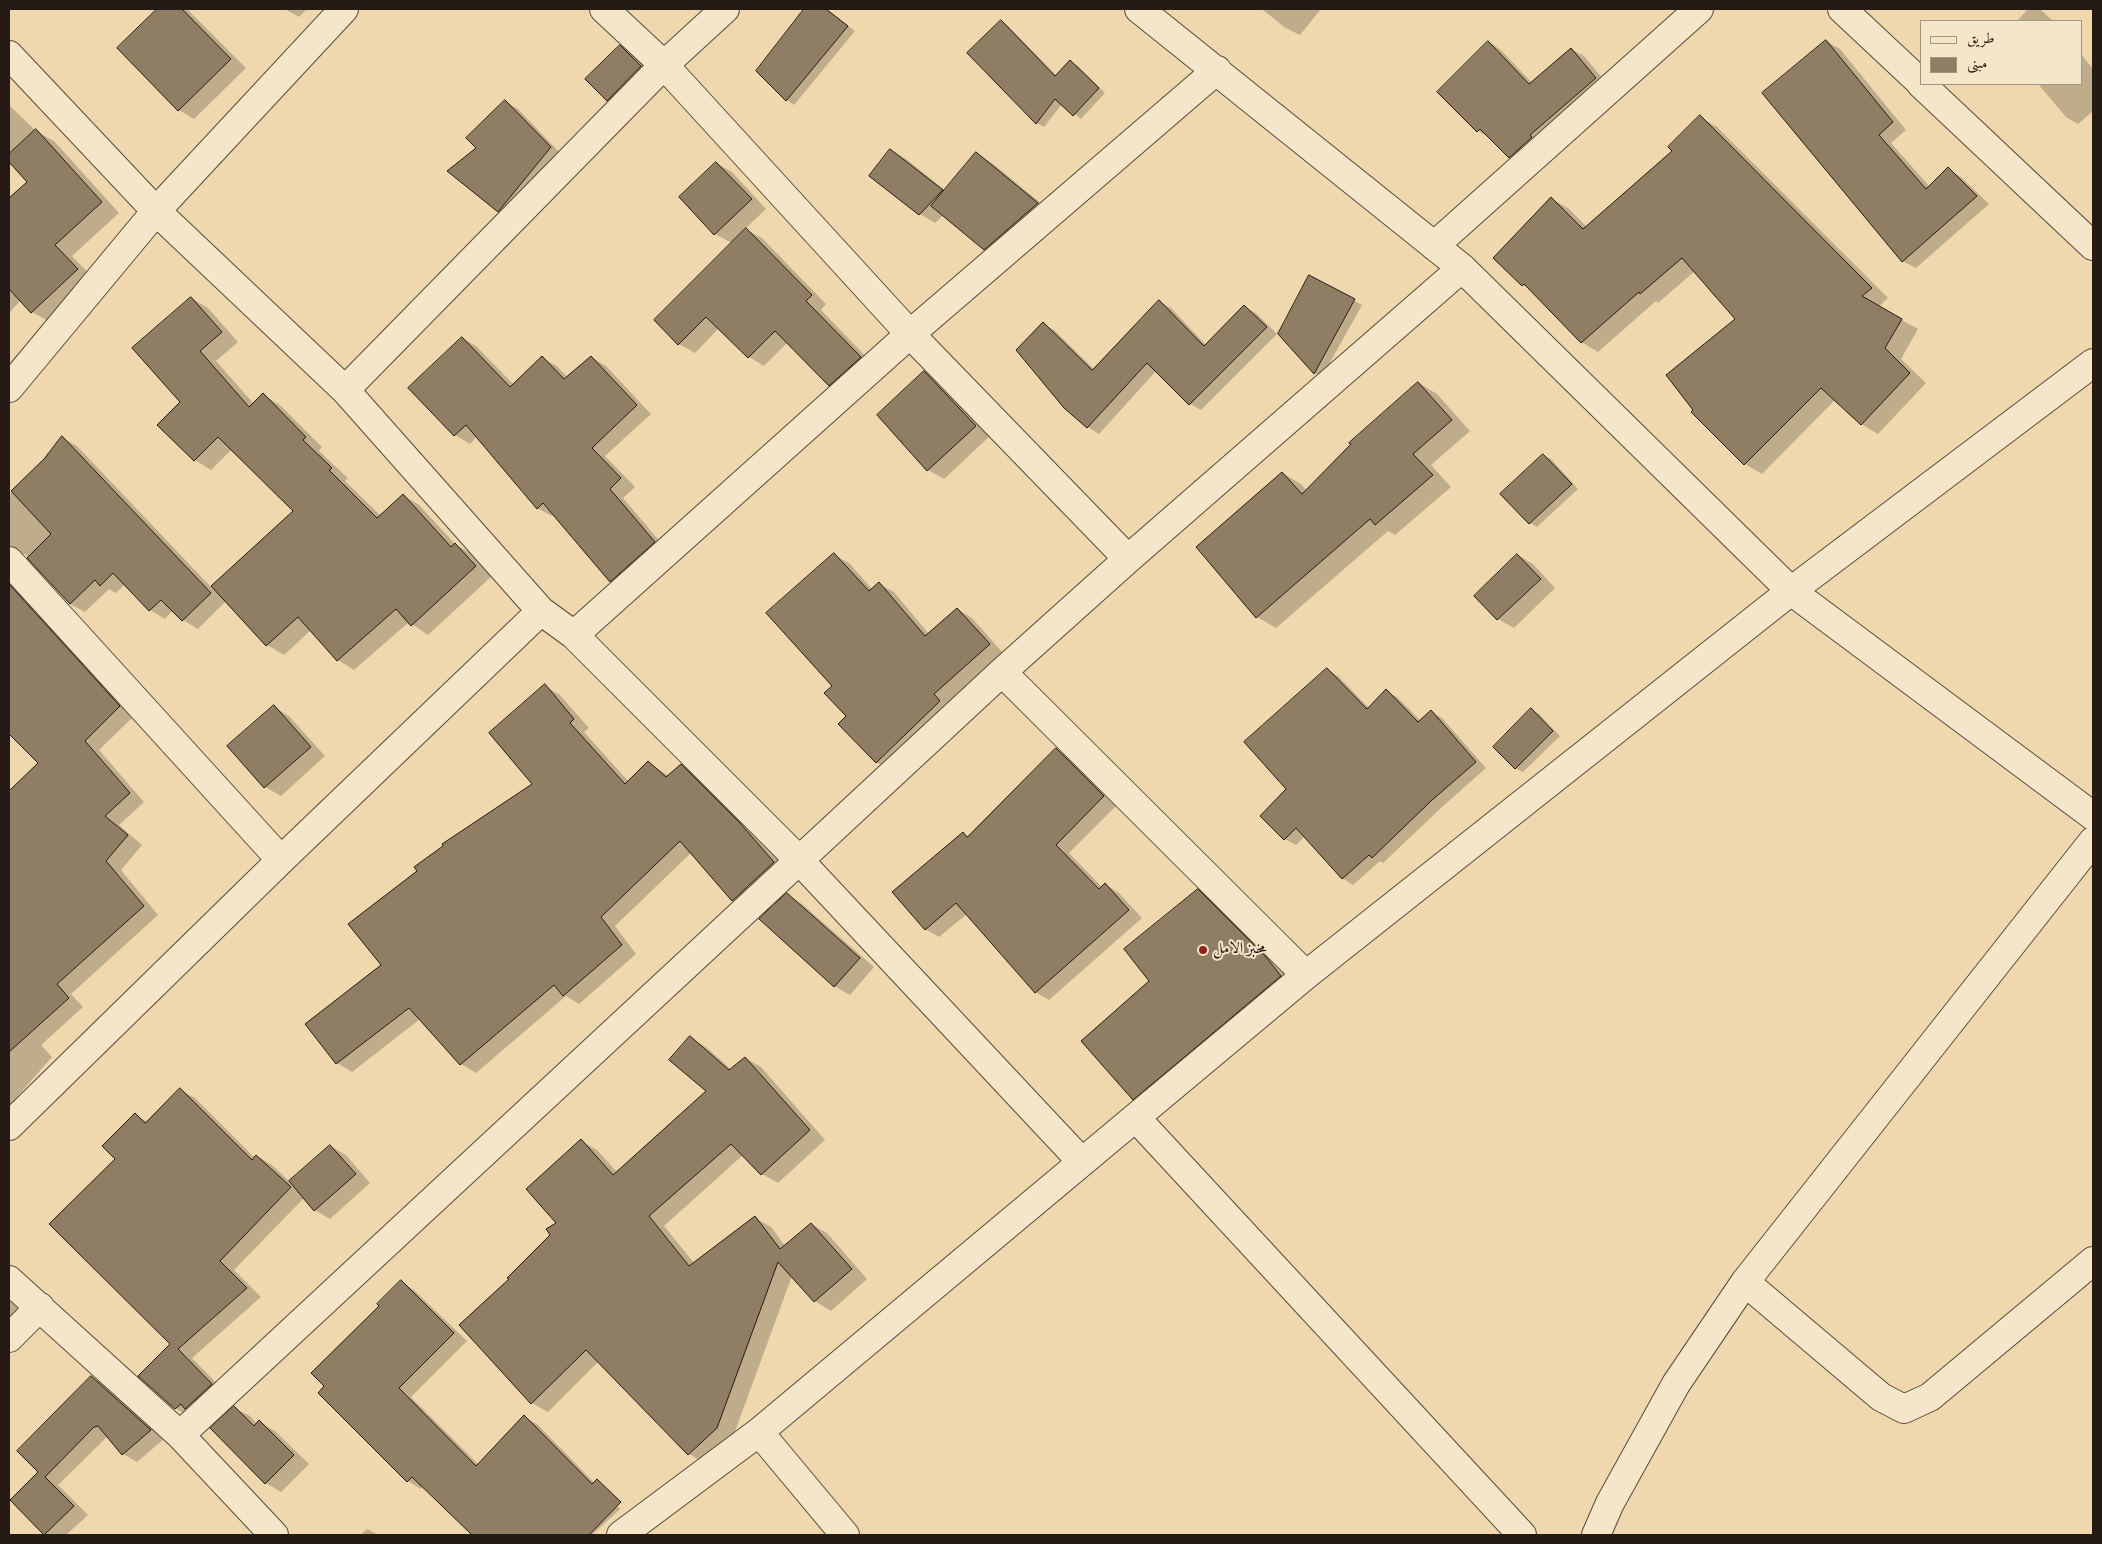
<!DOCTYPE html>
<meta charset="utf-8">
<style>
body{margin:0}
#map{position:relative;width:2102px;height:1544px;overflow:hidden;background:#efd8ad;font-family:"IM FELL Double Pica",Amiri,serif}
canvas{display:block}
.frame{position:absolute;inset:0;border:10px solid #261b14;pointer-events:none}
.legend{position:absolute;left:1920px;top:20px;width:162px;height:65px;box-sizing:border-box;background:#f5e6ca;border:1px solid #a29581;margin:0;padding:6px 9px;list-style:none;font-size:15px;color:#261b14}
.legend li{display:flex;align-items:center;gap:10px;height:25px}
.legend b{width:25px;border:1px solid #a29581}
</style>
<div id="map">
<canvas width="2102" height="1544"></canvas>
<div class="frame"></div>
<ul class="legend">
<li><b style="height:6px;background:#f5e6ca"></b>طريق</li>
<li><b style="height:14px;background:#8f7d64"></b>مبنى</li>
</ul>
</div>
<script>
const ctx = document.querySelector('canvas').getContext('2d');
ctx.lineJoin = 'round';
function paint(path, color) { ctx.fillStyle = color; ctx.fill(path, 'evenodd'); }
function trace(path, color, width, dash) { ctx.strokeStyle = color; ctx.lineWidth = width; ctx.lineCap = dash ? 'butt' : 'round'; ctx.setLineDash(dash || []); ctx.stroke(path); }
function write(font, color, halo, rows, align = 'center') {
  ctx.font = font + ' "IM FELL Double Pica",Amiri,serif'; ctx.lineWidth = 4; ctx.setLineDash([]); ctx.textBaseline = 'middle'; ctx.strokeStyle = halo; ctx.fillStyle = color; for (const [text, x, y, turn = 0] of rows) {
    ctx.save(); ctx.translate(x, y); ctx.rotate((+turn || 0) * Math.PI / 180); ctx.textAlign = isNaN(turn) ? turn : align; if (halo) ctx.strokeText(text, 0, 0); ctx.fillText(text, 0, 0); ctx.restore();
  }
}
const shadow = new Path2D(`
 M158,9H187L246,68L194,119L179,110L118,48Z
 M285,9H307L299,17Z
 M806,9H826L855,31L794,105L787,100L757,70Z
 M1262,9H1321L1300,35L1284,27Z
 M2028,9H2040L2053,21H2017Z
 M1001,21L1008,26L1057,76L1070,62L1078,66L1105,93L1081,119L1062,104L1044,127L1037,123L969,53Z
 M1826,41L1840,49L1906,130L1891,143L1930,187L1948,169L1961,177L1989,204L1916,268L1902,261Z
 M1489,42L1501,50L1532,83L1571,49L1584,56L1608,85L1522,164L1510,157L1490,138L1478,131Z
 M620,47L635,56L655,76L623,109L608,100Z
 M2081,54L2093,69V111L2078,124L2066,117L2038,84H2081Z
 M506,102L518,109L562,155L511,218L499,211L477,148Z
 M9,105L36,131L54,141L119,213L72,256L95,280L50,322L32,312L21,300L9,313V200L29,182L9,160Z
 M1700,117L1717,127L1888,298L1878,307L1918,329L1901,359L1926,383L1878,434L1861,424L1835,400L1762,474L1745,464L1736,319L1695,271L1658,303L1656,301L1598,352L1581,342L1530,289L1523,285L1551,199L1568,208L1587,227L1674,151Z
 M891,150L906,159L946,191L977,154L992,163L1053,213L1001,258L985,249L944,215L935,223L920,214L871,176Z
 M716,163L732,172L766,209L745,229L762,238L826,304L821,310L876,367L845,394L830,385L788,342L764,366L749,357L719,328L695,353L679,344L732,243L715,234Z
 M1310,277L1362,305L1322,377L1315,373L1280,334Z
 M191,298L208,308L238,342L216,361L254,404L263,395L280,405L322,447L319,451L348,478L345,481L381,516L403,495L419,505L456,545L472,554L492,576L428,635L409,622L354,670L338,660L311,630L284,655L267,645L226,601L198,629L183,620L173,610L165,619L150,610L125,584L116,593L109,589L85,612L70,604L25,554L14,557L9,568V495L45,459L63,438L77,446L211,587L295,511L232,449L211,470L195,460L159,425L182,402Z
 M1160,302L1171,308L1206,345L1244,307L1256,313L1277,334L1201,410L1190,404L1156,371L1099,434L1088,427L1065,407L1043,324L1054,330L1095,370Z
 M462,338L476,346L514,385L542,358L557,366L568,378L591,357L606,366L651,414L605,456L635,487L623,498L668,551L625,589L611,581L554,514L552,516L537,508L477,436L470,444L455,435L410,388Z
 M924,373L940,382L991,435L944,479L928,470Z
 M1419,383L1437,394L1470,431L1431,465L1451,487L1395,535L1388,531L1276,628L1257,617L1282,473L1301,484L1307,491Z
 M1543,455L1551,459L1578,489L1537,527L1530,523Z
 M834,555L849,563L873,590L879,584L894,592L929,634L957,609L972,618L1003,653L947,703L954,710L891,771L876,762L848,716L834,686Z
 M1518,555L1533,564L1555,588L1514,628L1498,619Z
 M9,574L134,716L99,750L144,802L119,825L142,845L121,870L158,915L71,994L83,1007L41,1045L52,1057L9,1106V862L24,849L9,833V795L40,763L9,732V711L22,698L9,684Z
 M1327,670L1338,676L1369,708L1386,691L1397,697L1421,721L1431,712L1442,718L1486,768L1442,807L1383,863L1380,861L1353,885L1342,878L1305,836L1296,845L1285,839L1288,789Z
 M545,686L560,695L589,728L584,732L629,782L648,762L669,776L681,765L696,774L754,833L788,871L748,908L733,900L692,852L615,926L636,954L579,1004L566,996L476,1073L461,1064L420,1019L352,1072L337,1063L383,965L534,784Z
 M274,707L289,716L325,756L281,796L265,787L229,746Z
 M1531,710L1539,714L1560,736L1523,772L1515,768Z
 M1056,750L1070,758L1117,805L1069,853L1102,887L1106,885L1119,893L1142,918L1049,1000L1035,992L967,914L939,937L925,929L963,833L969,837Z
 M1198,891L1218,902L1300,987L1153,1110L1133,1099L1151,981Z
 M787,895L802,904L874,967L850,995L834,986Z
 M690,1038L706,1047L732,1070L745,1058L761,1067L825,1140L778,1183L762,1174L743,1155L664,1226L695,1264L755,1218L771,1227L785,1246L811,1224L827,1233L867,1279L831,1311L815,1301L792,1276L733,1437L705,1463L689,1454L599,1361L548,1412L532,1403L460,1325L511,1279L551,1236L558,1223L581,1141L597,1150L617,1172L708,1091Z
 M180,1090L195,1098L255,1158L257,1156L272,1165L290,1182L330,1146L346,1155L370,1183L330,1219L315,1210L304,1198L234,1270L261,1297L192,1358L226,1393L190,1417L175,1408L172,1344L116,1159L135,1115L148,1122Z
 M401,1282L414,1290L467,1341L411,1397L479,1465L524,1417L537,1424L620,1509L592,1535H474L423,1486L421,1489L408,1481L380,1306Z
 M9,1297L32,1318L9,1337Z
 M91,1377L106,1385L164,1439L137,1462L123,1454L108,1436L58,1485L88,1515L66,1535H47L45,1534L40,1472Z
 M234,1408L250,1416L257,1424L259,1422L275,1431L309,1464L281,1492L266,1483Z
 M367,1529L375,1533L377,1535H360Z`);
const building = new Path2D(`
 M157,9H182L231,59L178,111L117,48Z
 M804,9H826L848,26L786,101L756,71Z
 M1001,20L1055,76L1070,60L1099,88L1073,116L1055,99L1036,124L967,53Z
 M1826,40L1893,122L1879,135L1926,189L1948,167L1977,196L1902,262L1762,93Z
 M1488,41L1529,84L1571,48L1596,78L1530,135L1532,137L1509,158L1480,129L1477,132L1437,92Z
 M620,45L641,66L607,101L585,79Z
 M505,100L551,147L498,212L447,171L476,148L466,138Z
 M1700,115L1872,288L1862,296L1902,319L1885,348L1910,373L1861,425L1821,388L1744,465L1691,412L1693,410L1666,375L1735,319L1682,258L1640,294L1639,292L1581,343L1524,284L1522,286L1493,258L1551,197L1583,229L1672,151L1668,147Z
 M36,129L102,202L55,245L78,269L31,313L9,289V198L27,182L9,162V154Z
 M890,149L943,190L919,215L869,176Z
 M976,152L1038,203L984,250L931,206Z
 M716,162L752,199L714,235L679,197Z
 M746,228L812,295L806,301L861,357L829,386L775,331L748,358L706,317L678,345L654,320Z
 M1309,275L1355,299L1314,374L1278,334Z
 M191,297L222,332L200,351L249,407L263,393L306,437L303,440L332,468L329,470L377,518L403,494L451,547L455,543L476,566L411,626L396,609L337,661L298,617L266,646L211,586L293,511L218,437L194,461L157,425L180,402L132,348Z
 M1159,300L1204,346L1244,305L1267,327L1189,405L1147,363L1087,428L1064,408L1016,350L1043,322L1092,370Z
 M462,337L510,387L542,356L564,379L591,356L637,405L592,448L621,478L610,489L655,542L610,582L543,503L537,509L466,425L454,436L408,388Z
 M924,371L976,426L927,471L877,415Z
 M1418,382L1452,420L1413,454L1433,475L1375,525L1370,519L1256,618L1196,547L1282,472L1302,494L1351,444L1349,443Z
 M62,436L211,593L182,621L161,600L149,611L113,573L100,586L95,580L70,604L27,558L51,534L11,491L44,459Z
 M1543,454L1572,484L1529,524L1500,494Z
 M834,553L869,591L879,582L925,636L957,608L990,644L934,694L940,701L876,763L838,724L846,716L824,693L832,686L766,613Z
 M1517,554L1541,579L1497,620L1474,596Z
 M9,584L120,706L85,741L130,793L105,816L128,835L106,861L144,906L57,984L69,998L9,1052V791L38,763L9,734Z
 M1327,668L1367,709L1386,689L1418,722L1431,710L1476,762L1431,801L1372,858L1369,855L1342,879L1296,828L1284,840L1260,816L1286,789L1244,742Z
 M545,684L574,719L570,723L625,784L648,761L666,777L681,764L739,822L774,862L732,901L680,841L601,917L622,945L563,996L554,985L460,1065L409,1008L336,1064L305,1024L381,965L348,924L417,871L414,867L443,846L442,844L532,784L489,733Z
 M274,705L311,747L264,788L227,746Z
 M1531,708L1553,731L1515,769L1493,747Z
 M1056,748L1104,796L1056,845L1099,889L1105,883L1129,910L1035,993L956,903L925,930L892,892L963,832L967,837Z
 M1198,889L1266,957L1281,976L1133,1100L1081,1041L1149,981L1124,949Z
 M787,893L860,958L834,987L759,919Z
 M690,1036L729,1070L745,1057L810,1130L761,1175L731,1144L649,1216L689,1266L755,1216L780,1249L811,1223L852,1269L814,1302L778,1262L717,1428L688,1455L586,1350L531,1404L459,1325L509,1279L507,1278L550,1235L546,1229L556,1223L526,1189L581,1139L613,1175L706,1091L669,1060Z
 M180,1088L252,1160L256,1155L291,1187L220,1261L247,1288L178,1349L212,1384L185,1409L181,1404L175,1409L138,1376L170,1344L49,1224L115,1159L102,1146L135,1113L145,1123Z
 M330,1145L356,1174L314,1211L289,1181Z
 M401,1280L454,1333L399,1388L476,1466L524,1415L592,1484L597,1479L621,1502L589,1535H472L412,1477L407,1482L318,1393L324,1386L311,1373L379,1306L377,1304Z
 M91,1376L151,1430L122,1455L98,1426L94,1427L45,1477L74,1506L44,1535L10,1500L38,1472L17,1451Z
 M234,1406L254,1426L259,1420L294,1455L265,1484L210,1428Z`);
const minor = new Path2D(`
 M604,9L664,65L910,334L1128,559
 M1139,9L1462,268L1791,591L2093,816
 M1842,9L1921,83
 M9,55L156,211L345,390L541,611L574,635L799,860L1081,1161
 M1921,84L2093,246
 M1434,246L1699,9
 M9,388L156,211L344,9
 M345,390L664,65L725,9
 M9,561L281,860
 M574,635L910,334L1217,70
 M1002,672L1306,975
 M1136,1118L1522,1535
 M9,1126L281,860L541,611
 M9,1280L180,1435L274,1535
 M1745,1282L1881,1397L1904,1409L1930,1397L2093,1261
 M9,1338L40,1307
 M759,1432L845,1535
 M180,1435L1002,672L1128,559L1462,268
 M621,1535L759,1432L1306,975L1791,591L2093,363
 M1596,1535L1610,1503L1676,1384L1745,1282L2093,841`);
const markers = [
 [1203,950,5,"#8f2418"]
];
const poiNames = [
 ["مخبز الامل",1213,950]
];
paint(shadow, '#0003');
paint(building, '#8f7d64');
trace(building, '#261b14', 1);
trace(minor, '#584a3a', 30);
trace(minor, '#f5e6ca', 28);
for (const [x, y, r, color] of markers) { const dot = new Path2D(); dot.arc(x, y, r, 0, 2 * Math.PI); ctx.fillStyle = color; ctx.fill(dot); trace(dot, '#f5e6ca', 2); }
write('16px', '#261b14', '#f5e6ca', poiNames, 'left');
</script>
